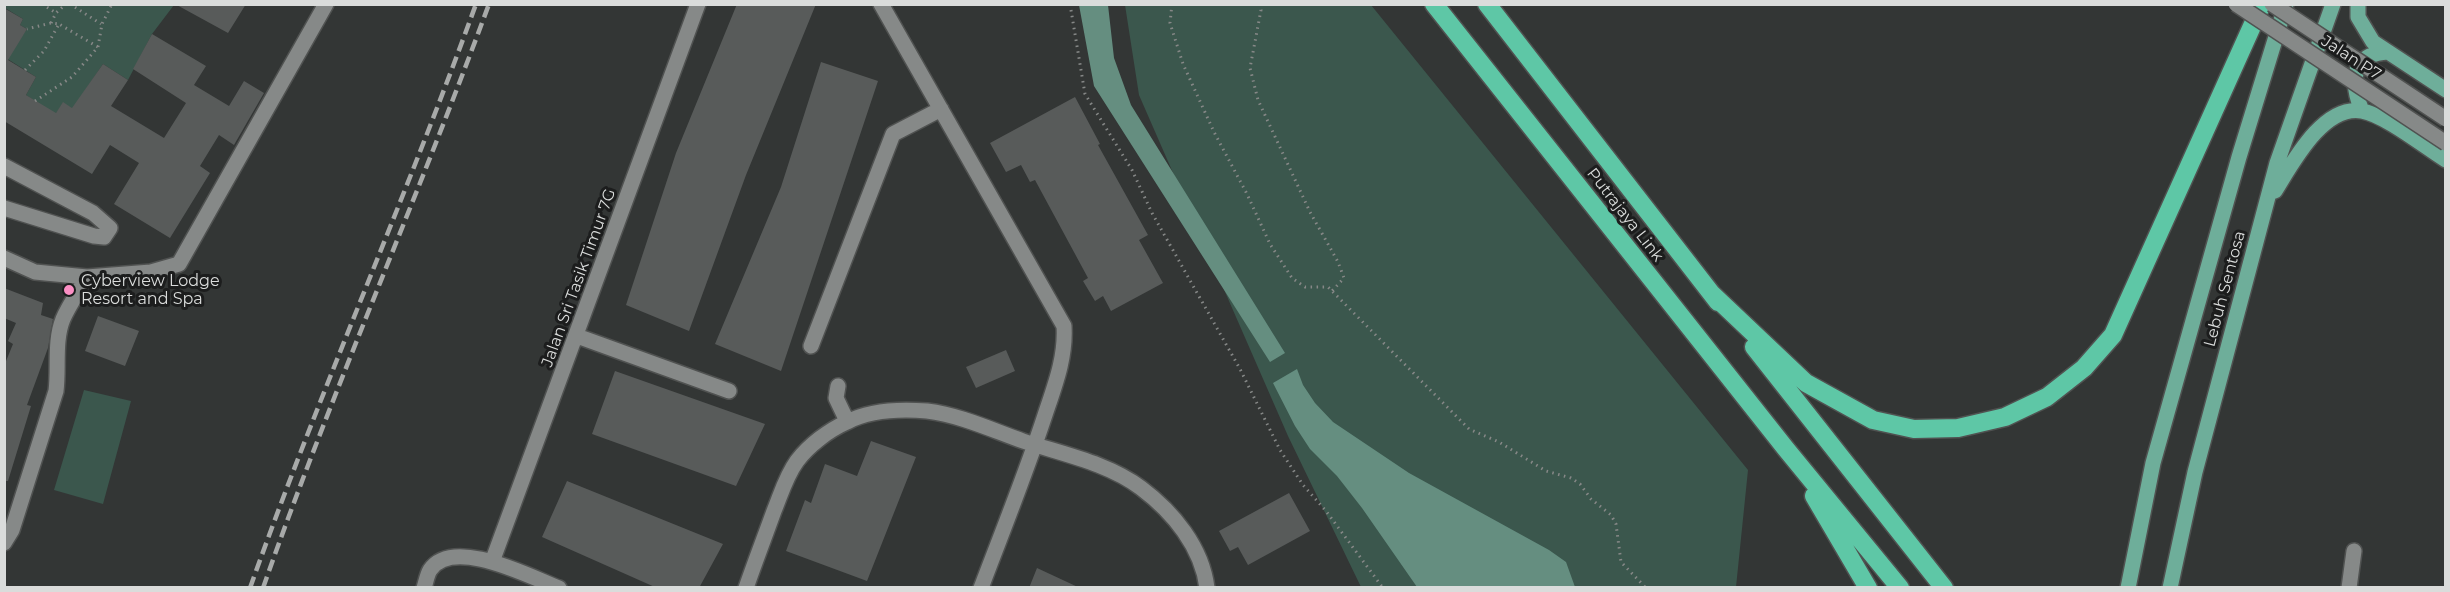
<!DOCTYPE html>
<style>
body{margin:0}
#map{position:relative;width:2450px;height:592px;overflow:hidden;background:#333635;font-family:Montserrat,sans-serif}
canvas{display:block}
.frame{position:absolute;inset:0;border:6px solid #dadcdb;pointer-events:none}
</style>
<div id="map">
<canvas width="2450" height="592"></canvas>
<div class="frame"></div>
</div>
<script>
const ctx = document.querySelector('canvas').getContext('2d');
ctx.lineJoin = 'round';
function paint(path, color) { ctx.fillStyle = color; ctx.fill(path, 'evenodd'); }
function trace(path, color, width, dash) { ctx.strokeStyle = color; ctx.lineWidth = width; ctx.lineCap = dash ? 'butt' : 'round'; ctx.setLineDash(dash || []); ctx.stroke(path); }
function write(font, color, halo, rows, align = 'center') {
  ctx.font = font + ' Montserrat,sans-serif'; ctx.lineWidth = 6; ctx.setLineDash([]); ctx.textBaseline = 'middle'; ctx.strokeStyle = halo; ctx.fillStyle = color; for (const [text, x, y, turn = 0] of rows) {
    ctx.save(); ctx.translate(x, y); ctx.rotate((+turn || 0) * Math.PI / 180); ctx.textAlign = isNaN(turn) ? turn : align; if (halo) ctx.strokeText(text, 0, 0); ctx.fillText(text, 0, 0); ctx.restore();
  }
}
const green = new Path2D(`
 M5,5H174L152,34L128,80L103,64L80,98L99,125L63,103L51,121L35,101L26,95L36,77L6,58L27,29L20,25L23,19L5,8Z
 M1125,5H1371L1748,470L1736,587H1361L1288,436L1139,95Z
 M84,390L131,401L103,504L54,490Z`);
const water = new Path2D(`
 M1079,5H1108L1114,58L1131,105L1285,353L1270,362L1094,86Z
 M1297,369L1303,385L1315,403L1333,422L1409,473L1549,550L1566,562L1575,587H1417L1362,508L1337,476L1310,449L1295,426L1273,383Z`);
const building = new Path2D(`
 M175,4H246L228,33Z
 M737,4H816L746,175L689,331L626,305L676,153Z
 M4,8L23,19L20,25L27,29L8,60L36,77L26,95L56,113L63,102L72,108L103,64L128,80L111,106L164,138L186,103L133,69L152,34L206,66L194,85L229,106L244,81L264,93L234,145L219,135L200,166L210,173L170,238L114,204L139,163L110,145L92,174L4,121Z
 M821,62L878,81L781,371L715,344L781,187Z
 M1075,97L1100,144L1098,145L1148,235L1139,240L1163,283L1111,311L1103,296L1095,301L1083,281L1088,278L1035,180L1030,182L1021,165L1006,172L990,143Z
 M4,288L43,303L41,315L53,319L48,348L27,405L31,406L8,481H4V366L13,344L8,341L16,323L4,318Z
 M98,316L139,331L125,366L85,351Z
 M1006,350L1015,371L976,388L966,367Z
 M615,371L765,424L736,486L592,434Z
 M871,441L916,457L867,581L786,551L805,500L811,503L825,464L857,476Z
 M567,481L723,544L699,588H657L542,537Z
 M1289,493L1310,531L1248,565L1238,547L1230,551L1219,531Z
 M1037,568L1080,588H1029Z`);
const path = new Path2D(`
 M42,4L56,13
 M70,4L101,24
 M1070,4L1085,94L1132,170L1152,213L1240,369L1280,450L1303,485L1326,511L1383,588
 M1172,4L1170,23L1183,64L1214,132L1247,194L1270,244L1292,278L1305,287H1328L1469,429L1499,442L1546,471L1571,478L1580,484L1591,499L1611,515L1616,524L1621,562L1646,588
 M1259,4L1261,10L1250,68L1258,100L1310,212L1338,262L1344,278L1332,291
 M51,23L56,13L66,4
 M98,47L102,24L112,4
 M25,70L44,51L59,24L51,23L27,29
 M35,101L72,77L98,47L59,24`);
const minor = new Path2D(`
 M881,4L1064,326C1066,357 1055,385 1045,415C1026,473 1003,530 981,588
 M4,166L93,213L110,228L104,237L94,236L4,208
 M4,258L35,272L87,277L151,272L179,264L326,4
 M577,336L729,391
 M811,346L893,134L941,109
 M838,386L836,398L847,421
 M4,543L12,530L56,391C59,368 54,341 63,319C69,305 79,291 87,277
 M492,562L698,4
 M424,588C426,582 427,575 430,570C453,536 530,577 559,588
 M746,588C755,562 765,536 774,511C781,494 786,476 797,461C809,445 829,430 847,422C870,410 902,409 927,411C960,415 992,430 1023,441C1062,454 1108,463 1141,488C1173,512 1202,547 1207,588
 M2349,588L2354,551`);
const major = new Path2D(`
 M2358,4V17L2373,42L2446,90
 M2362,111C2350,81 2351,54 2388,52
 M2275,191C2292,164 2323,104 2362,111C2385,115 2425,147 2446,160
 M2128,588L2153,463L2239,157L2286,4
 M2170,588L2195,472L2277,163L2333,4`);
const highway = new Path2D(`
 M1434,4L1786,449L1900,588
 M1487,4L1718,302
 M1712,294L1806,383L1873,420L1914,429L1958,428L2005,417L2047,397L2084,368L2113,335L2262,4
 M1754,347L1944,588
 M1814,496L1868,588`);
const rail = new Path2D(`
 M250,588C320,391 405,200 476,4
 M263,588C332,391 417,200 489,4`);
const minorBridge = new Path2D(`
 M2236,4L2446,143
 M2272,4L2446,119`);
const markers = [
 [69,290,6,"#fb8fc4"]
];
const streetNames = [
 ["Jalan P7",2351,58,33],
 ["Putrajaya Link",1625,215,52],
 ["Jalan Sri Tasik Timur 7G",579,278,-70],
 ["Lebuh Sentosa",2225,289,-75]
];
const poiNames = [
 ["Cyberview Lodge",81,281],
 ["Resort and Spa",81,299]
];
paint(green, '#3b574d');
paint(water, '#658e80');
paint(building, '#585b5a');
trace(minor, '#505251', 18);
trace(major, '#505251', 18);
trace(highway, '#505251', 21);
trace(path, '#868887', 3, [1.5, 4.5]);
trace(minor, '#868988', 15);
trace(major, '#6eae9a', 15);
trace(highway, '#5ec7a6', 18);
trace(rail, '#a8aaa9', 4.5, [12, 6]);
trace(minorBridge, '#505251', 18, []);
trace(minorBridge, '#868988', 15);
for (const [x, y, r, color] of markers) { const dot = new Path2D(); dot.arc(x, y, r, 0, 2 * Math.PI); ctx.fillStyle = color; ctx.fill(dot); trace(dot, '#1c1d1d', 2); }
write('16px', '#dadcdb', '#1c1d1d', streetNames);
write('16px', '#dadcdb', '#1c1d1d', poiNames, 'left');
</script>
